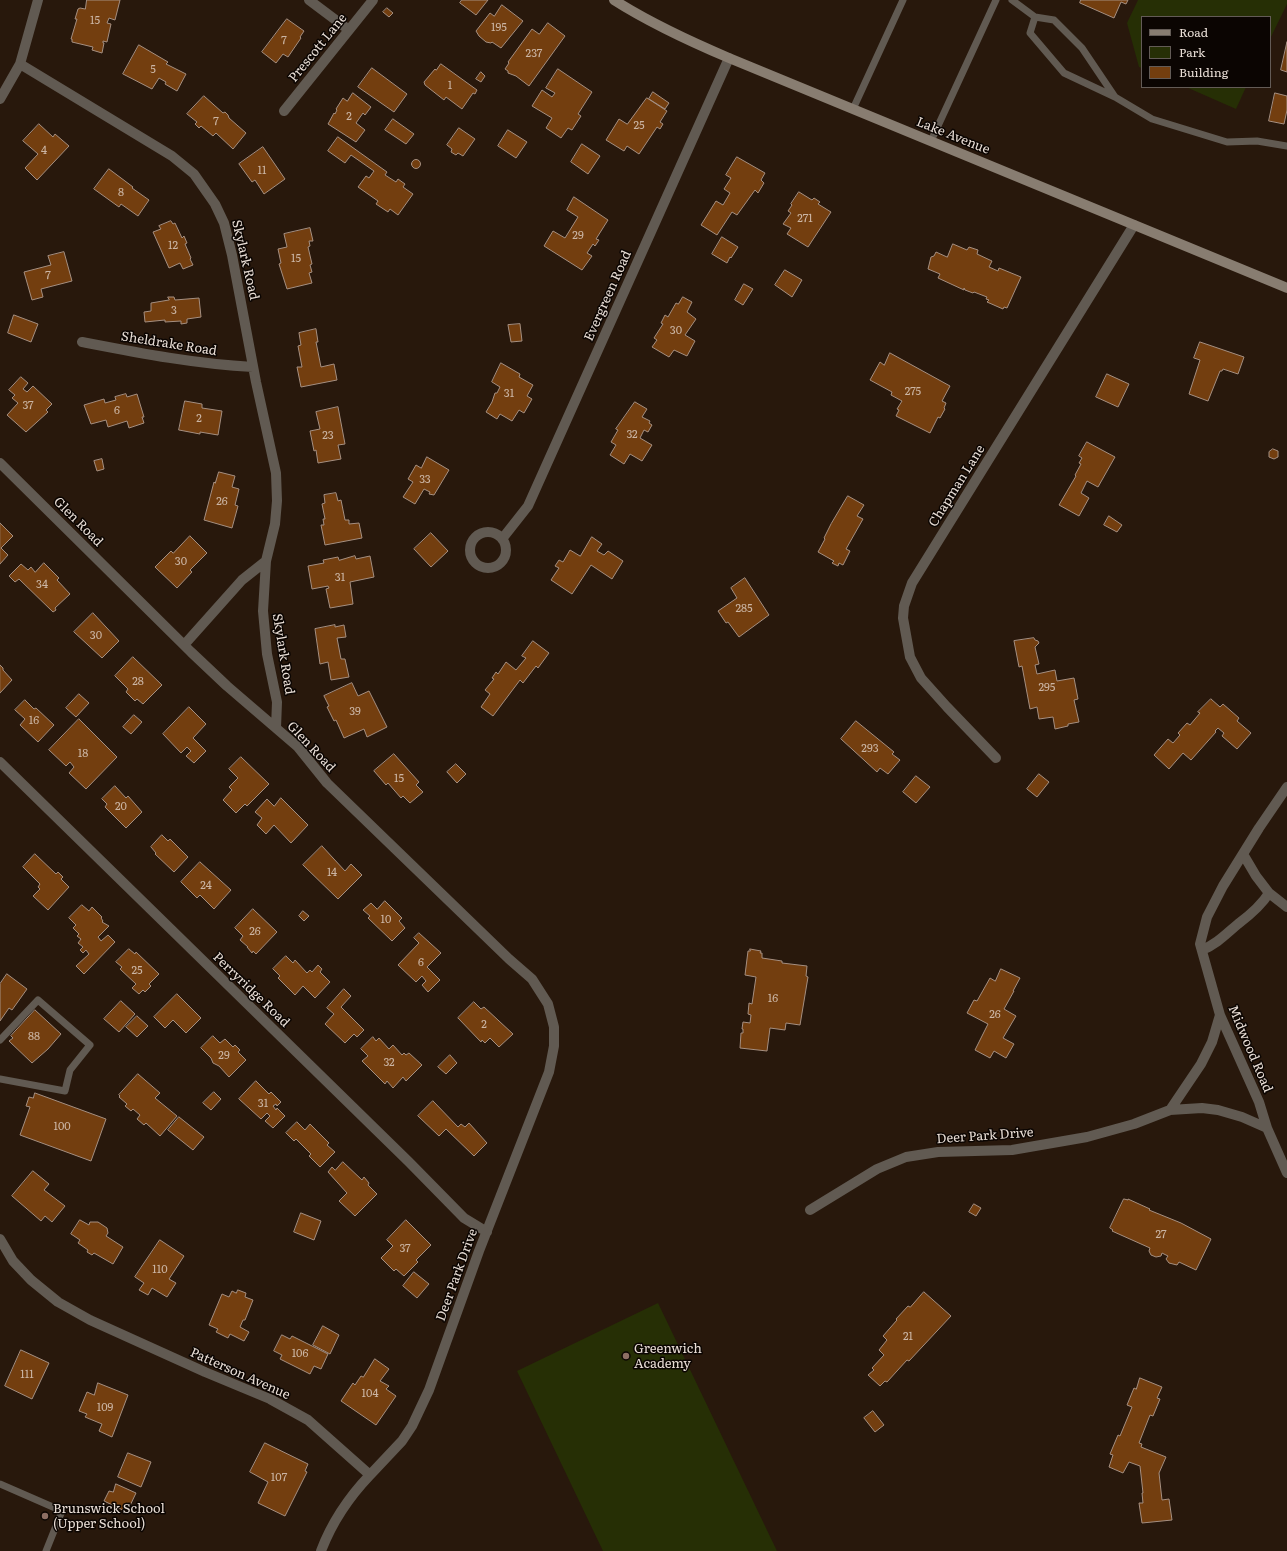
<!DOCTYPE html>
<style>
body{margin:0}
#map{position:relative;width:1287px;height:1551px;overflow:hidden;background:#28180c;font-family:Literata,serif}
canvas{display:block}
.legend{position:absolute;left:1141px;top:16px;width:130px;height:72px;box-sizing:border-box;background:#0b0502;border:1px solid #635b56;margin:0;padding:5px 7px;list-style:none;font-size:12px;color:#e8ddd5}
.legend li{display:flex;align-items:center;gap:8px;height:20px}
.legend b{width:20px;border:1px solid #635b56}
</style>
<div id="map">
<canvas width="1287" height="1551"></canvas>
<ul class="legend">
<li><b style="height:5px;background:#887d71"></b>Road</li>
<li><b style="height:11px;background:#262f05"></b>Park</li>
<li><b style="height:11px;background:#733e0f"></b>Building</li>
</ul>
</div>
<script>
const ctx = document.querySelector('canvas').getContext('2d');
ctx.lineJoin = 'round';
function paint(path, color) { ctx.fillStyle = color; ctx.fill(path, 'evenodd'); }
function trace(path, color, width, dash) { ctx.strokeStyle = color; ctx.lineWidth = width; ctx.lineCap = dash ? 'butt' : 'round'; ctx.setLineDash(dash || []); ctx.stroke(path); }
function write(font, color, halo, rows, align = 'center') {
  ctx.font = font + ' Literata,serif'; ctx.lineWidth = 3; ctx.setLineDash([]); ctx.textBaseline = 'middle'; ctx.strokeStyle = halo; ctx.fillStyle = color; for (const [text, x, y, turn = 0] of rows) {
    ctx.save(); ctx.translate(x, y); ctx.rotate((+turn || 0) * Math.PI / 180); ctx.textAlign = isNaN(turn) ? turn : align; if (halo) ctx.strokeText(text, 0, 0); ctx.fillText(text, 0, 0); ctx.restore();
  }
}
const green = new Path2D(`
 M1138,0H1287V4L1270,39V17H1142V68L1139,67L1127,23Z
 M1186,87H1246L1236,109Z
 M658,1303L777,1551H603L517,1371Z`);
const building = new Path2D(`
 M87,0H120L115,20L109,18L107,23L111,24L107,42L103,41V43H104L102,53L92,50L93,47L72,42V39H71L77,19H75L78,9L80,8L85,9Z
 M462,0H488L476,15L460,3Z
 M1081,0H1128L1126,4L1121,2L1114,18L1080,3Z
 M502,5L523,21L501,48L492,42L491,43L486,42L479,36L476,31L490,13L494,16Z
 M387,8L393,13L389,17L383,12Z
 M287,19L304,31L300,37L301,38L288,57L283,54L276,63L262,52Z
 M548,23L565,36L529,86L516,76L508,73V71L505,69L509,63L508,62L532,29L539,34Z
 M1287,42V72L1281,70Z
 M139,45L168,62L166,64L186,74L177,91L165,84L166,82L159,78L152,89L123,74Z
 M441,64L477,90L475,94L473,93L462,109L446,97L444,100L425,85L424,82L435,69L436,70Z
 M372,68L407,94L394,112L358,87Z
 M558,69L592,92L578,114L581,116L572,130L568,128L561,138L546,128L552,118L532,106L542,90L552,97L555,93L546,88Z
 M481,72L485,76L481,82L476,79Z
 M653,92L669,103L665,109L649,99Z
 M353,93L371,107L365,115L363,113L356,123L365,130L356,142L328,124L334,113L335,114L337,110L336,109L343,98L347,101Z
 M1275,93L1287,96V110L1284,124L1269,121Z
 M204,96L223,113L225,112L228,115L229,118L246,133L233,149L216,133L213,136L201,126L199,128L195,124L197,122L187,114Z
 M647,98L667,111L660,122L663,124L660,129L657,127L639,154L627,146L624,151L606,140L619,119L627,124Z
 M393,119L414,134L406,144L385,130Z
 M39,124L53,137L55,134L69,146L37,180L25,168L38,154L23,141Z
 M459,128L475,139L463,156L458,153L456,155L451,152L452,149L447,145Z
 M508,130L527,142L516,158L498,146Z
 M338,137L387,172L385,175L396,182L398,179L405,184L403,187L413,194L398,215L390,209L388,212L376,204L378,201L358,187L366,176L369,178L374,171L351,155L345,163L328,151Z
 M582,144L600,156L588,174L571,162Z
 M263,147L285,179L264,194L255,180L252,182L239,164Z
 M737,157L765,173L761,180L764,183L758,193L755,190L737,215L732,212L717,235L701,225L716,201L723,205L730,193L724,189L731,178L726,175Z
 M411.5 164a4.5 4.5 0 1 1 9 0a4.5 4.5 0 1 1-9 0Z
 M109,169L133,187L132,188L149,200L138,216L121,204L119,207L94,189Z
 M799,192L812,200L814,198L820,202L818,204L831,212L808,247L787,234L791,228L783,224L791,213L788,211L792,205L791,204Z
 M574,197L608,220L596,239L599,240L595,246L593,244L587,253L592,256L582,270L544,246L553,231L565,238L578,217L567,210Z
 M171,221L173,224L175,223L182,238L184,236L187,243L185,244L191,258L190,259L193,265L183,269L180,263L169,268L153,232L161,229L159,226Z
 M310,228L313,241H309L310,246L308,247L312,264L310,265L312,272L309,273L312,283L287,289L279,264L281,263L278,249L287,247L284,234Z
 M722,237L738,247L731,258L730,257L727,263L712,254Z
 M953,244L967,250L969,247L978,250L977,254L992,261L989,267L998,271L999,268L1021,277L1007,308L1004,307L1003,309L987,302L989,300L986,299L987,297L974,292L973,293L965,290L964,288V290L938,278L940,274L928,269L931,257L934,256L936,252L947,257Z
 M64,252L72,281L41,289L43,297L32,300L24,272L51,265L48,256Z
 M785,270L802,280L792,297L775,285Z
 M744,284L753,289L743,305L735,300Z
 M168,297H174L175,300L199,298L201,317L187,319V323L181,324V321L165,322V320L145,322L144,312L151,311V303L169,300Z
 M683,297L692,302L687,312L696,319L685,335L695,341L687,356L674,350L669,357L652,347L657,340L654,338L663,324L661,323L665,315L668,317L676,303L678,304Z
 M14,315L38,324L31,342L8,333Z
 M520,324L522,341L511,342L508,325Z
 M316,329L318,342H316L321,367L334,364L337,380L301,387L297,367H302L298,346L301,345L299,333Z
 M1200,342L1244,357L1238,374L1223,369L1222,371H1220L1208,401L1189,394L1200,360L1194,358Z
 M890,353L950,386L942,401L946,403L944,408L945,409L940,418L938,417L930,433L896,416L899,410L897,409L902,401L891,395L892,392L870,380L880,362L884,365Z
 M501,363L520,374L519,377L533,385L527,396L532,399L524,413L519,410L512,421L500,414L497,419L486,412L492,402L495,393H497L500,387L492,382Z
 M1107,374L1129,384L1118,407L1096,397Z
 M21,377L28,383L23,389L27,392L33,386L52,404L46,410L48,412L26,432L7,415L18,403L12,398L15,395L9,390Z
 M126,394L127,397L137,394L144,417H142L144,423L129,428L127,421L108,427L106,420L91,424L84,405L104,399L105,403L116,400L115,397Z
 M185,401L202,404V408L222,411L218,435L200,432V434L179,430Z
 M635,402L647,409L642,417L650,421L649,423L652,425L648,432L644,430L640,438L652,445L642,461L630,454L624,464L610,455L616,445L611,442L618,430L616,429Z
 M338,407L345,444L338,445L341,459L318,463L316,450L314,451L310,431L320,429L316,412Z
 M1087,442L1115,457L1098,487L1087,481L1081,493L1089,498L1079,516L1059,505L1076,476L1075,475L1081,464L1079,463L1082,458L1079,456Z
 M1273,449L1278,451V457L1274,459L1269,457V452Z
 M427,457L449,470L434,495L429,494L430,492L424,489L415,504L403,497L413,482L408,479L416,465L421,468Z
 M102,459L104,469L97,471L94,461Z
 M219,472L235,476L232,487L239,489L235,505L238,506L232,528L204,520L214,482L215,483Z
 M336,493L338,501L341,500L345,520H349V524L359,523L362,538L325,545L321,525H324L323,519H325L322,504L325,503L324,495Z
 M848,496L864,505L857,516L863,519L846,549L850,551L843,565L839,563L838,566L832,563L834,561L818,552L825,539L824,538L831,524Z
 M1109,516L1122,525L1117,532L1104,525Z
 M0,523L13,536L1,548L8,555L0,564Z
 M431,533L448,551L431,567L414,549Z
 M190,536L207,553L190,570L192,572L177,588L155,567L171,551L173,553Z
 M592,537L602,544L597,551L604,555L608,551L623,561L612,579L591,565L572,594L551,580L559,568L555,566L559,560L563,562L570,550L580,556Z
 M355,556L356,559L370,556L374,577L350,582L353,604L330,608L326,589L329,588L328,586L312,589L308,566L324,563L323,560L338,557L339,560Z
 M44,563L59,578L57,580L70,594L55,608L56,610L53,612L19,579L15,582L9,576L21,564L28,570L31,567L35,572Z
 M745,578L769,615L739,637L728,622L726,623L718,611L737,598L731,588Z
 M93,613L119,641L102,658L74,632Z
 M335,625V627L344,625L346,637L337,638L341,659H345L349,677L331,680L328,662L320,664L315,629Z
 M1034,638L1035,640L1038,641L1039,643L1035,647L1039,664L1035,665L1037,674L1055,670L1057,681L1074,678L1078,699L1074,700L1079,722L1068,724V726L1055,729L1053,717L1039,719L1037,707L1030,709L1022,666L1019,667L1014,641Z
 M533,641L549,653L538,668L536,666L523,683L520,680L493,716L481,707L490,694L485,690L494,679L492,678L496,672L498,674L506,662L516,670L526,658L522,656Z
 M133,657L162,685L143,704L137,699L135,701L126,692L128,689L115,676Z
 M0,665L3,668V670L12,680L0,693Z
 M352,683L358,696L369,691L387,727L367,737L364,729L344,738L336,720L334,721L327,707L329,706L324,696Z
 M79,694L89,703L76,717L66,708Z
 M1211,699L1220,707L1223,704L1239,718L1237,721L1251,733L1237,749L1222,736L1224,733L1218,728L1215,731L1216,732L1191,760L1183,753L1169,769L1154,755L1168,739L1173,743L1180,735L1178,733L1187,723L1190,725L1200,713L1198,712Z
 M25,700L34,709L36,708L54,725L38,742L20,725L25,719L15,710Z
 M189,707L206,724L193,738L206,751L194,763L186,756L191,751L187,747L181,753L163,734Z
 M134,715L142,722L131,734L123,727Z
 M79,719L117,757L86,789L69,773L74,767L70,762L66,766L49,750Z
 M856,721L894,752L892,754L900,760L888,774L880,768L877,772L841,739Z
 M394,754L419,782L416,785L423,792L410,803L403,796L401,798L388,783L386,785L374,771Z
 M241,757L269,784L247,806L245,804L236,813L223,800L232,790L229,787L238,778L229,769Z
 M456,764L466,774L457,783L447,772Z
 M1039,774L1049,782L1037,797L1027,789Z
 M916,776L930,787L916,803L903,792Z
 M115,786L126,798L128,796L142,812L126,828L105,807L107,804L102,799Z
 M281,798L308,825L291,843L274,825L266,834L257,825L262,818L255,812L267,799L274,806Z
 M162,835L168,841L170,839L188,857L174,872L155,854L156,853L151,847Z
 M322,846L345,871L351,864L362,875L338,899L303,865Z
 M35,854L56,874L58,872L63,877L61,879L69,887L48,910L33,896L40,889L38,887L40,884L23,867Z
 M200,862L231,890L214,909L200,895L197,898L181,882Z
 M385,901L402,918L399,921L405,928L392,941L368,918L370,916L363,910L371,903L377,909Z
 M82,905L89,911L92,907L102,917L101,918L103,921L102,922L109,926L98,937L101,941L108,935L115,942L84,974L76,966L89,954L86,950L83,953L80,950L83,947L78,943L81,939L77,936L79,934L73,928L76,925L69,918Z
 M253,909L277,932L256,954L253,951L252,953L247,947H248L240,940L243,936L235,928Z
 M303,911L309,916L304,921L299,916Z
 M419,933L441,953L427,967L440,980L428,992L422,985L426,981L422,976L416,982L398,965L419,943L414,938Z
 M129,949L135,954L136,952L159,974L149,984L151,986L145,992L143,990L139,994L132,988L136,984L120,969L122,967L116,962Z
 M750,949L761,951L760,953H762V958L782,961V963L807,966L806,976L808,977L800,1025L786,1023L785,1030L770,1028L767,1051L740,1048L741,1033H743V1029H742L743,1022L750,1023L751,1015L748,1014L749,1003L752,1004L756,977L745,975L748,951H750Z
 M286,956L293,963L295,960L307,973L310,970L312,972L318,965L322,969L320,972L330,982L315,998L303,986L295,995L278,978L280,976L273,969Z
 M1001,969L1020,978L1013,991H1014L1004,1009L1016,1016L1003,1038L1014,1044L1006,1058L994,1051L990,1058L975,1050L988,1024L967,1013L974,1000L977,1001L990,978L995,981Z
 M7,974L27,989L12,1010L9,1008L0,1021V984Z
 M344,989L351,996L341,1007L364,1030L357,1037L354,1034L345,1043L325,1024L334,1014L327,1008Z
 M177,994L201,1018L186,1033L173,1020L165,1028L154,1017Z
 M121,1001L135,1014L119,1032L104,1019Z
 M474,1002L481,1009L484,1007L513,1034L499,1047L490,1038L485,1043L482,1040L481,1042L458,1018Z
 M35,1010L61,1034L48,1049L32,1063L9,1041L13,1038L11,1036Z
 M137,1016L148,1026L137,1037L126,1027Z
 M213,1036L220,1043L225,1039L233,1047L235,1045L240,1050L238,1052L246,1060L229,1077L219,1066L213,1063L211,1058L201,1048Z
 M373,1037L376,1041L379,1038L389,1049L393,1045L402,1055L404,1053L406,1055L409,1053L422,1065L406,1081L403,1077L393,1088L387,1081L385,1084L362,1061L368,1056L361,1049Z
 M450,1055L457,1063L446,1074L438,1067Z
 M138,1074L160,1093L155,1098L177,1116L160,1136L146,1123L144,1125L137,1119L140,1115L133,1109L131,1111L125,1106L127,1104L119,1097L120,1096L119,1095Z
 M256,1081L269,1094L271,1092L281,1102L277,1106L276,1104L273,1106L276,1110L277,1108L285,1116L273,1128L265,1121L270,1116L267,1113L261,1119L239,1099Z
 M214,1092L221,1099L211,1110L203,1103Z
 M35,1093L106,1119L91,1161L20,1135L30,1107L26,1106L29,1097L33,1098Z
 M433,1101L458,1127L461,1124L465,1127L469,1123L487,1143L474,1156L446,1129L439,1136L418,1116Z
 M179,1117L204,1137L193,1150L168,1130Z
 M297,1122L305,1130L310,1124L329,1143L327,1145L335,1152L320,1167L309,1156L311,1154L296,1139L294,1141L286,1133Z
 M343,1162L362,1180L364,1177L369,1183L368,1185L377,1194L355,1216L339,1201L347,1193L328,1172L332,1167L335,1170Z
 M33,1171L49,1184L44,1190L65,1206L52,1222L45,1216L41,1221L12,1196Z
 M1124,1199L1128,1200V1199L1150,1209L1149,1210L1181,1223L1211,1239L1196,1270L1179,1262L1177,1265L1169,1263L1166,1259L1168,1256L1162,1253L1161,1256L1156,1257L1151,1255L1149,1251L1150,1248L1112,1231L1113,1230L1110,1228Z
 M974,1204L981,1208L976,1216L969,1212Z
 M301,1213L321,1221L314,1240L294,1232Z
 M80,1220L89,1225L90,1222H98L107,1228L108,1233L106,1236L123,1247L113,1264L94,1253L92,1255L87,1252L88,1250L78,1243L80,1240L71,1234Z
 M406,1220L431,1245L416,1260L418,1262L404,1276L396,1269L394,1271L381,1258L393,1246L387,1240Z
 M160,1240L184,1256L169,1279L176,1283L167,1297L152,1288L148,1295L139,1290L144,1283L135,1277Z
 M414,1272L429,1284L417,1298L403,1286Z
 M238,1290L246,1293L245,1297L253,1300L245,1320H243L240,1327L249,1332L244,1341L230,1334L228,1338L216,1332L218,1329L209,1325L222,1294L229,1297L232,1291L236,1293Z
 M924,1292L951,1316L909,1361L907,1360L887,1382L885,1381L880,1386L868,1375L874,1370L872,1368L884,1355L879,1350L887,1340L883,1336L897,1320L896,1319L908,1306L910,1307Z
 M323,1326L339,1335L330,1354L313,1345Z
 M282,1335L290,1339L292,1336L328,1354L321,1369L314,1366L310,1374L280,1359L282,1355L274,1351Z
 M21,1350L49,1363L32,1399L5,1386Z
 M375,1359L389,1369L380,1381L389,1386L386,1389L396,1396L376,1425L341,1401L353,1383L355,1385L361,1376L363,1377Z
 M1140,1378L1162,1387L1157,1398L1160,1399L1153,1416L1150,1415L1139,1443L1142,1444L1141,1447L1166,1457L1159,1473L1162,1500L1169,1499L1172,1520L1142,1523L1139,1503H1143L1142,1493H1143L1140,1466L1129,1462L1123,1473L1109,1467L1113,1455L1110,1454L1118,1435L1120,1436L1132,1407L1127,1405L1134,1388L1136,1389Z
 M98,1383L128,1395L112,1437L99,1431L102,1424L85,1417L87,1414L79,1411L87,1392L94,1395Z
 M873,1411L884,1425L875,1432L864,1418Z
 M265,1443L308,1464L305,1471L307,1472L285,1516L258,1503L268,1482L250,1472Z
 M128,1453L151,1462L141,1487L118,1477Z
 M116,1484L136,1493L127,1512L104,1501L109,1491L113,1492Z`);
const service = new Path2D(`
 M1012,0L1035,17L1054,20L1082,48L1115,97L1152,119L1227,142L1257,141L1287,146
 M1035,17L1030,33L1064,73L1115,97
 M853,109L903,0
 M931,141L996,0
 M0,1040L38,1000L90,1045L70,1070L65,1091L0,1079
 M0,1484L62,1511L46,1551`);
const minor = new Path2D(`
 M309,0L349,30
 M20,64L172,156L194,174L215,204L224,223L232,255L256,382L276,473L277,501L275,524L266,561L263,611L267,654L277,702L276,728
 M0,99L20,64L38,0
 M284,111L373,0
 M82,342C139,353 195,364 253,367
 M0,463L191,652L227,686L298,747L327,783L509,959L532,979L548,1004L554,1027V1046L549,1072L479,1251L429,1390L412,1426L402,1441L370,1475
 M470 550a18 18 0 1 1 36 0a18 18 0 1 1-36 0Z
 M502,539L528,506L729,58
 M184,645L242,580L266,561
 M996,758L947,707L921,678L910,657L903,618L904,606L912,583L1134,225
 M0,762L409,1162L464,1218L487,1232
 M1287,787L1259,828L1223,886L1207,917L1200,944L1220,1015L1259,1102L1267,1128L1287,1173
 M1243,854L1256,876L1269,893L1287,907
 M1202,950C1217,944 1226,934 1238,924C1250,915 1261,906 1269,893
 M1170,1110L1201,1064L1212,1042L1220,1015
 M810,1210L877,1169L906,1157L938,1152L1012,1150L1087,1137L1134,1124L1170,1110L1202,1108L1218,1110L1242,1117L1267,1128
 M0,1239L13,1261L31,1280L58,1302L90,1320L205,1372L270,1399L308,1420L370,1475C349,1497 332,1522 321,1551`);
const secondary = new Path2D(`
 M614,0C650,23 689,41 729,58L1287,288`);
const markers = [
 [626,1356,4,"#8d6e63"],
 [45,1516,4,"#8d6e63"]
];
const numberNames = [
 ["15",95,21],
 ["195",499,28],
 ["7",284,41],
 ["237",534,54],
 ["5",153,70],
 ["1",450,86],
 ["2",349,117],
 ["7",216,122],
 ["25",639,126],
 ["4",44,151],
 ["11",262,171],
 ["8",121,193],
 ["271",805,219],
 ["29",578,236],
 ["12",173,246],
 ["15",296,259],
 ["7",48,276],
 ["3",174,311],
 ["30",676,331],
 ["275",913,392],
 ["31",509,394],
 ["37",28,406],
 ["6",117,411],
 ["2",199,419],
 ["32",632,435],
 ["23",328,436],
 ["33",425,480],
 ["26",222,502],
 ["30",181,562],
 ["31",340,578],
 ["34",42,585],
 ["285",744,609],
 ["30",96,636],
 ["28",138,682],
 ["295",1047,688],
 ["39",355,712],
 ["16",34,721],
 ["293",870,749],
 ["18",83,754],
 ["15",399,779],
 ["20",121,807],
 ["14",332,873],
 ["24",206,886],
 ["10",386,920],
 ["26",255,932],
 ["6",421,963],
 ["25",137,971],
 ["16",773,999],
 ["26",995,1015],
 ["2",484,1025],
 ["88",34,1037],
 ["29",224,1056],
 ["32",389,1063],
 ["31",263,1104],
 ["100",62,1127],
 ["27",1161,1235],
 ["37",405,1249],
 ["110",160,1270],
 ["21",908,1337],
 ["106",300,1354],
 ["111",27,1375],
 ["104",370,1394],
 ["109",105,1408],
 ["107",279,1478]
];
const streetNames = [
 ["Prescott Lane",318,48,-51],
 ["Lake Avenue",953,136,22],
 ["Skylark Road",245,260,77],
 ["Evergreen Road",608,296,-66],
 ["Sheldrake Road",169,344,9],
 ["Chapman Lane",957,486,-58],
 ["Glen Road",78,522,45],
 ["Skylark Road",283,654,81],
 ["Glen Road",311,747,47],
 ["Perryridge Road",251,990,44],
 ["Midwood Road",1250,1049,67],
 ["Deer Park Drive",985,1136,-4],
 ["Deer Park Drive",457,1275,-70],
 ["Patterson Avenue",240,1374,24]
];
const poiNames = [
 ["Greenwich",634,1349],
 ["Academy",634,1364],
 ["Brunswick School",53,1509],
 ["(Upper School)",53,1524]
];
paint(green, '#262f05');
paint(building, '#733e0f');
trace(building, '#a58f81', 1);
trace(service, '#615a52', 7);
trace(minor, '#615a52', 10);
trace(secondary, '#887d71', 10);
for (const [x, y, r, color] of markers) { const dot = new Path2D(); dot.arc(x, y, r, 0, 2 * Math.PI); ctx.fillStyle = color; ctx.fill(dot); trace(dot, '#0b0502', 1.5); }
write('11px', '#cbb5a4', null, numberNames);
write('13px', '#e8ddd5', '#0b0502', streetNames);
write('13px', '#e8ddd5', '#0b0502', poiNames, 'left');
</script>
